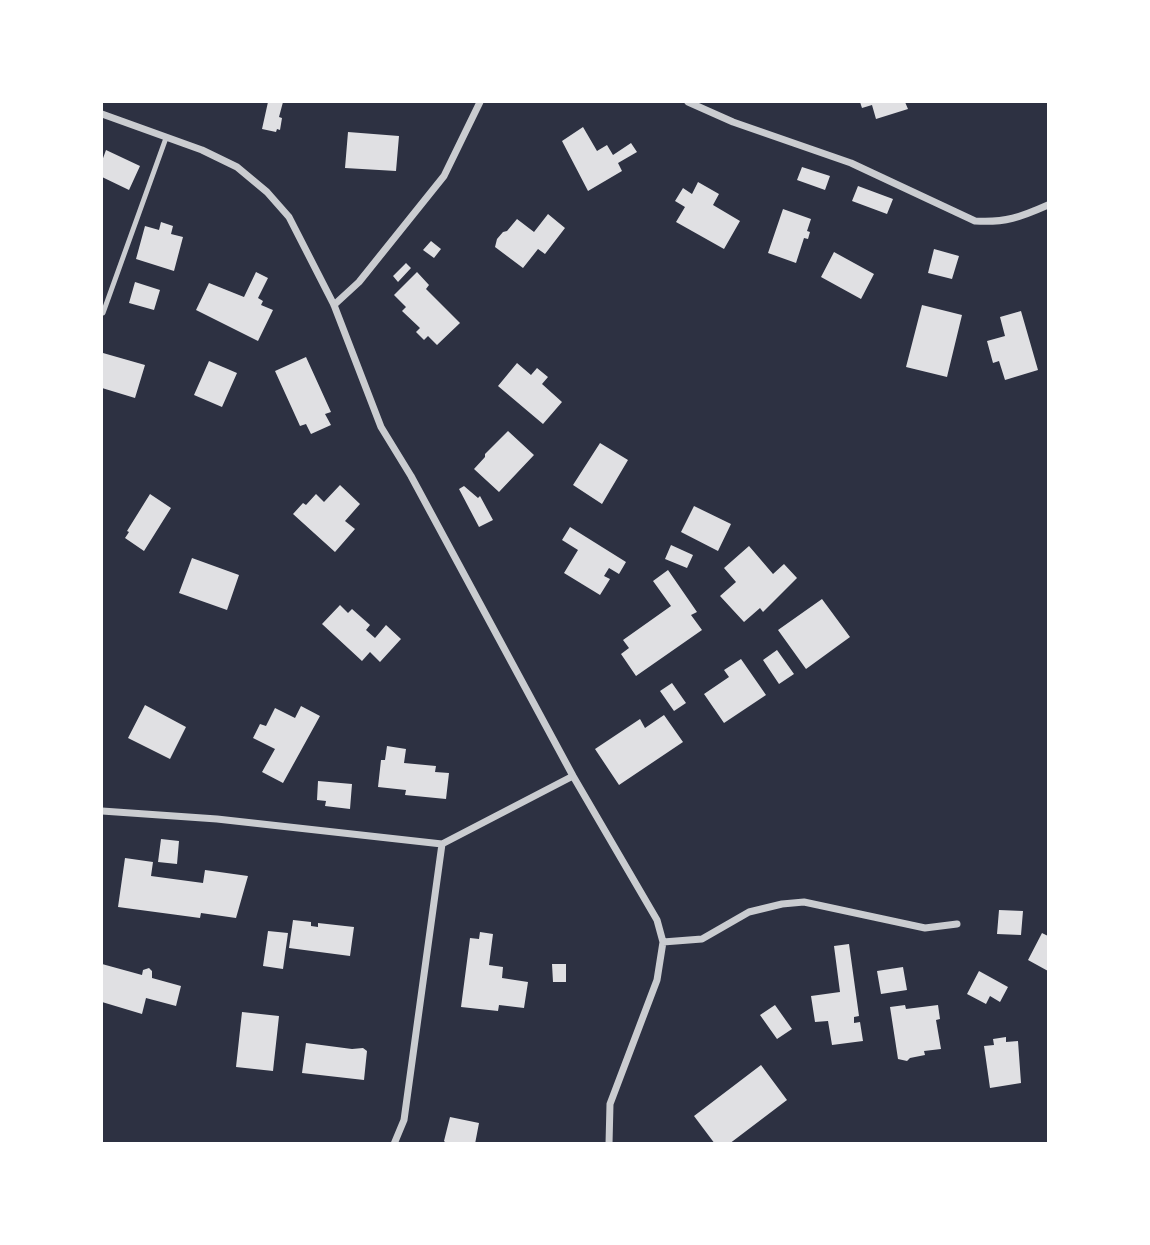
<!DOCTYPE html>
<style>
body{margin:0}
#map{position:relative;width:1150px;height:1245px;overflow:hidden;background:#2d3142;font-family:Commissioner,sans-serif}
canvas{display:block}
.frame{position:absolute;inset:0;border:103px solid #fff;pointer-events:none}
</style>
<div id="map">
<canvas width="1150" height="1245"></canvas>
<div class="frame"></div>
</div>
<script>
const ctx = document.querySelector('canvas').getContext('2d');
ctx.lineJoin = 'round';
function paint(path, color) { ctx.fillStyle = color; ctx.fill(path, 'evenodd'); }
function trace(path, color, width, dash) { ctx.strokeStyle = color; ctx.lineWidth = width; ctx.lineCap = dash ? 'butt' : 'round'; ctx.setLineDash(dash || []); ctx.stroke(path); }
const building = new Path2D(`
 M268,102H283L279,117L282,118L280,130L277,129L276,132L262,129Z
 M860,102H905L908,109L876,119L872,105L862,108Z
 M583,127L597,151L607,145L613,155L631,143L637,152L618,163L622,171L588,191L562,141Z
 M348,132L399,136L396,171L345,168Z
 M106,150L140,166L129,190L102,177V161Z
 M802,167L830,176L825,190L797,180Z
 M698,182L719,194L713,205L740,221L724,249L676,222L685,207L675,201L683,188L692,194Z
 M858,186L893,199L887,214L852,201Z
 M783,209L811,219L807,231L810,232L808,239L804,238L796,263L768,253Z
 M548,214L565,228L545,254L538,249L523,268L495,247L497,239L503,232L507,231L517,219L534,232Z
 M161,222L173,226L171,234L183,237L174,271L136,259L145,226L159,230Z
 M431,241L441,249L434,258L423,250Z
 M934,249L959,256L952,279L928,273Z
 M834,252L874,274L861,299L821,277Z
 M406,263L411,268L398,282L393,276Z
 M256,272L268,278L258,298L263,301L261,305L273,310L258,341L196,310L209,283L244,297Z
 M417,272L429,285L426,289L460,323L437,345L428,336L424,340L416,332L420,328L402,311L406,307L394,295Z
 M135,282L160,290L154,310L129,303Z
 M922,305L962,315L947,377L906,367Z
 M1021,311L1038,370L1005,380L999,361L993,363L987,341L1005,336L1000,317Z
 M103,353L145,365L135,398L102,388Z
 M306,357L331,412L325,414L331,425L311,434L306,424L300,426L275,371Z
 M209,361L237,373L222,407L194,395Z
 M517,363L531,375L537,368L548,377L542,384L562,402L543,424L498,386Z
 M508,431L534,455L499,492L474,469L485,457V454Z
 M600,443L628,460L602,504L573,485Z
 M340,485L360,504L345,521L355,529L335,552L293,514L303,503L306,505L316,494L324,502Z
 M464,486L478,498L480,496L493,520L479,527L459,489Z
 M150,494L171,508L144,551L125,538L129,532L127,531Z
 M694,506L731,524L718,551L681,532Z
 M570,527L626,562L619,574L609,568L604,576L610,579L600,595L564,573L578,550L562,540Z
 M671,545L693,555L687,568L665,559Z
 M749,546L773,574L784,564L797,578L763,612L760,608L744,622L720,596L736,582L724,568Z
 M192,558L239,575L227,610L179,593Z
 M668,570L697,612L691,615L702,630L636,676L621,654L629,648L623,640L671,606L653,581Z
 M822,599L850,637L806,669L778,630Z
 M340,605L348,613L352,609L370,625L366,630L375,638L386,625L401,639L380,662L370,652L362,661L322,624Z
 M777,650L794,674L779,684L763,660Z
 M741,659L766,695L724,723L704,694L729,677L724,670Z
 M672,683L686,703L674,711L660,691Z
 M145,705L186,727L170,759L128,738Z
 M301,706L320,716L283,783L262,772L275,749L253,738L260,724L266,726L275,708L295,718Z
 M664,715L683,742L619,785L595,749L640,719L645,728Z
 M387,746L406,749L404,763L436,766L435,772L449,773L446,799L405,795L406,790L378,787L381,760H385Z
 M318,781L352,784L350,809L325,806L326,801L317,800Z
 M161,839L179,841L177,864L158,862Z
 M125,858L153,862L151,876L203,883L205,870L248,876L236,918L201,913L200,918L118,907Z
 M999,910L1023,911L1021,935L997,934Z
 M293,920L311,922V926L318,927V923L354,927L350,956L289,948Z
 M268,931L288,933L283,969L263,966Z
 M480,932L493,934L489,965L503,967L502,978L528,982L524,1008L499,1005L498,1011L461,1007L470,938L479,939Z
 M1042,933L1048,936V971L1028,960Z
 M849,944L859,1016L854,1017V1023L860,1022L863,1041L832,1045L828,1021L815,1022L811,996L840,992L834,946Z
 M102,964L142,975L143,970L149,968L152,971V978L181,986L176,1006L146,998L142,1014L102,1002Z
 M552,964H566V982H553Z
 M903,967L907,990L881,994L877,971Z
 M979,971L1008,987L1000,1002L990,996L986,1004L967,994Z
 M775,1005L792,1029L777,1039L760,1015Z
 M905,1005L906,1009L938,1005L940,1019L936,1020L941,1049L924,1051L925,1055L910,1058L907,1061L898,1059L890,1007Z
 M242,1012L279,1016L273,1071L236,1067Z
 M1006,1037V1042L1018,1041L1021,1083L990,1088L984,1046L994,1045L993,1039Z
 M306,1043L352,1049L363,1048L367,1051L364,1080L302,1073Z
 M761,1065L787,1100L729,1144H715L694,1116Z
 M450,1117L479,1123L475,1144H447L444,1141Z`);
const service = new Path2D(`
 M103,313L166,138`);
const minor = new Path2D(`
 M688,102L733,122L851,163L975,221C1005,223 1021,217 1048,205
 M102,114L202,150L237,167L267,192L289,217L334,305L381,427L411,476L573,776L657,920L663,942L657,980L610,1104L609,1144
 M334,305L359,282L444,176L480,102
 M102,811L217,819L442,844L573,776
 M663,942L702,939L749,912L782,904L804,902L925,928L957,924
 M394,1144L404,1120L442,844`);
paint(building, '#e0e0e3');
trace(service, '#caccd0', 5);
trace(minor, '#caccd0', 7);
</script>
